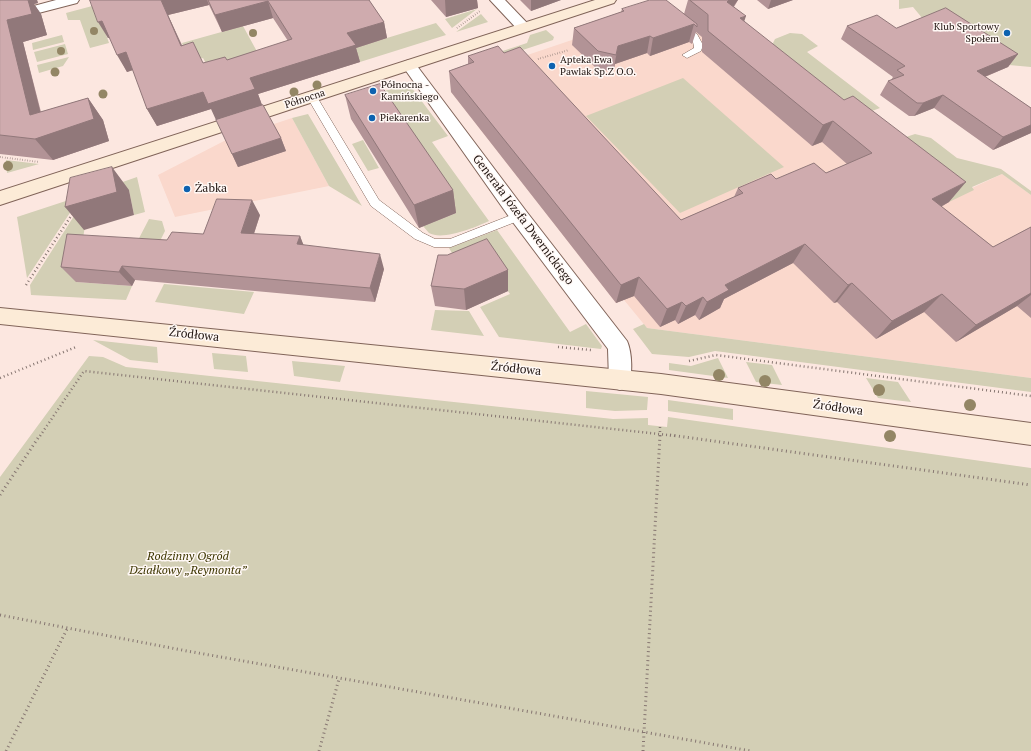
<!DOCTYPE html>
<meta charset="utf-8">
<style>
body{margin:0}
canvas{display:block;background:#fce7e0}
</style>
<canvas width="1031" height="751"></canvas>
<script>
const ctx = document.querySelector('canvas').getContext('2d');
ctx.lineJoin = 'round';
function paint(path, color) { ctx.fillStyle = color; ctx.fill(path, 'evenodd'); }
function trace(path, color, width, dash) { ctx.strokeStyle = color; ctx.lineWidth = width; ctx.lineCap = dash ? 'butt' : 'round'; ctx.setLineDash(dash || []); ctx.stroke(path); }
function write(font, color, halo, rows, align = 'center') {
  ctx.font = font + ' "PT Serif",serif'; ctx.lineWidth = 3; ctx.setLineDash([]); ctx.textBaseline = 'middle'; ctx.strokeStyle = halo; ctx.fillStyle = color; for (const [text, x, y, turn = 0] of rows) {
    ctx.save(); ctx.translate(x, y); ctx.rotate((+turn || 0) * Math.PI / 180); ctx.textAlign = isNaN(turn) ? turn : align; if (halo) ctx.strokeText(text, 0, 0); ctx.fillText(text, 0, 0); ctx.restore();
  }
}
const built = new Path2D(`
 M670,7L974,189L972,188L1002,174L1031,195V378L647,328L624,300L616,303L451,92L456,79Z
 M292,118L329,186L175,217L158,175L226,140Z`);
const green = new Path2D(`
 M899,0H1031V67L1009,65L928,25L913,7L899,9Z
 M96,5L109,43L90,48L80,20H68L66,13Z
 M477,9L452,28L445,19Z
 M481,14L488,22L456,32Z
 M436,23L446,35L360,62L351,49Z
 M243,26L260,57L209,69L203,58L189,62L182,43Z
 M546,30L554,37L553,40L465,69L469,62L527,43L530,35Z
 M790,33L802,34L818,46L807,52L880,108L864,114H857L774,50L773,43L775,39Z
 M62,35L64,42L33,50L32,43Z
 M65,44L68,54L37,62L34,52Z
 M69,57L63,66L39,73L37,65Z
 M683,78L784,167L680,213L586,116Z
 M408,83L448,136L432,142L489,221C476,227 443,241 429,233C427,231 425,228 423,226L456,213L364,98Z
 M308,114L362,206L329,186L292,118Z
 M915,134L931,138L957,158L1001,169L1031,191V195L1002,174L972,187L974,190L949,202L879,146Z
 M363,140L379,168L368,171L352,144Z
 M6,160L39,164L7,173Z
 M137,177L145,212L134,215L129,190L89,201L76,282L132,286L126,300L31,295L30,285L88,194Z
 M81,196L27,278L17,217Z
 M149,219L162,221L165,231L157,247L135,246Z
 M497,230L570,332L586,324L602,346L601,349L499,337L480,307L510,294L489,264L464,274L449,248Z
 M164,284L254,292L244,314L155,302Z
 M435,310L469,311L484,336L431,330Z
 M644,324L647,328L1031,378V392L715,351L689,357L652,354L633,329Z
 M93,340L157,347L158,363L130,360Z
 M212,353L246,356L248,372L214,369Z
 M89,356L103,357L126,367L613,419L648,418V425L667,427L668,417L1031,468V751H0V477Z
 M718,358L728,378L669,370V363L691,366Z
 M292,361L345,366L340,382L294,376Z
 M746,362L772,365L782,385L756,382Z
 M866,378L898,382L911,402L878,398Z
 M586,391L648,397L647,410L615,411L586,408Z
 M668,400L733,409V420L668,411Z`);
const pathFar2 = new Path2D(`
 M457,28L480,11
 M538,59L569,50
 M0,157L39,162`);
const pathFar1 = new Path2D(`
 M26,285L73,213
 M558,347L591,350
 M689,361L716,355L1031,396
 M0,378L76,347
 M40,436L84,371L677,436
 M660,436V427`);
const path = new Path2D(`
 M670,435L1031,485
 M0,495L40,435
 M0,615L187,651L751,751
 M6,751L67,629
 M319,751L339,679
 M643,751L660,435`);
const lane = new Path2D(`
 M682,23L697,34L703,45L701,51L687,58L682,55L694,48C694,36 684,33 678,26Z
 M312,94L317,97L379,200L423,233L435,239H450L519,212L523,213L525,216L523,219L451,247H434L415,239L371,206L307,97Z`);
const street = new Path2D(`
 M56,0H79L77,3L0,23V15Z
 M490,0H505L529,25L531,28L529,31H519Z
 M409,60L414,62L526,211L627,341C632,352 633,375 628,387L620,390L612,387L609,380L608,349L512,221L404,68L401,65L404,62Z`);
const secondary = new Path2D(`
 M595,0H616L614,3L0,205V191Z
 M0,308L661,374L1031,423V445L661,394L0,324Z`);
const trees = [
 [94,31,4],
 [253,33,4],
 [61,51,4],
 [55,72,4.5],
 [317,85,4.5],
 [294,92,4.5],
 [103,94,4.5],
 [8,166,5],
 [719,375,6],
 [765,381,6],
 [879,390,6],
 [970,405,6],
 [890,436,6]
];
const wall = new Path2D(`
 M0,0H37L38,3L34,4L41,14L47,35L23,42L41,112L88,98L103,120L109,141L53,160L0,154Z
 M90,0H369L384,22L387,38L356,48L360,62L258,94L262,105L281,138L286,151L238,167L232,154L250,109H211L157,126L147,109L133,70L127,72L110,38H108ZM209,5L222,32L273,18L288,41L227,60L203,63L182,45L168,15Z
 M431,0H477L478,8L446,17Z
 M520,0H561L531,11Z
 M688,0H738L734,7L744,21L949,202L941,207L993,247L1031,227V318L1017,306L956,342L924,312L876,339L837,302L834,303L793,263L724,299L720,308L699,320L695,315L678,324L675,320L660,327L634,296L616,303L451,92L449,71L468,64V56L504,53L681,220L734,197L738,188L776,179L826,173L847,164L822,142L812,146L702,52V37L696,32L692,44L689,42L650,56L647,53L615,64L613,72L596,68L572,45L574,28L621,12L622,9L684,14Z
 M757,0H793L768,9Z
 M847,26L896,28L1018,54L1008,67L985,77L1031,108V133L993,150L934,108L914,116H909L880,95L888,81L891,80L893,77L841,39Z
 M345,95L453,190L456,213L419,228L351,119Z
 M260,215L254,234L300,236L303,245L384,269L375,302L135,280L132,286L76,282L61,267L167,240L203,234Z
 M447,255L508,270V291L466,310L435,306L431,286Z`);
const shadedWall = new Path2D(`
 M0,0H37L38,3L34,4L41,14L47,35L23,42L46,135L88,98L103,120L109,141L53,160L35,139Z
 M161,0H207L209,5L168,15L189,62L181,46Z
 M445,0H477L478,8L446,17Z
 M531,0H561L531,11Z
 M729,0H738L721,23L727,2Z
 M771,0H793L768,9Z
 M268,1L273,18L222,32L215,15Z
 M746,16L739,37L740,18Z
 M102,21L112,37L108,38L98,22Z
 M384,22L387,38L356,48L360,62L258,94L262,105L216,120L211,109L157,126L147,109L250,78L347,33Z
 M694,24L689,42L650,56L653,38Z
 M650,36L647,53L615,64L613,72L618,46Z
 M126,52L136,69L127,72L117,55Z
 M1018,54L1008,67L967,84L977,71Z
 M943,95L934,108L914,116L923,103Z
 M833,121L822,142L812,146L823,125Z
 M1031,125V133L993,150L1003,137Z
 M281,138L286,151L238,167L232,154Z
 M112,167L129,190L134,215L84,230L65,207Z
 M966,182L949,202L916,220L932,199Z
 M453,190L456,213L419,228L414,205Z
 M252,200L260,215L249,248L241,233Z
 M300,236L306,251L297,244Z
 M805,244L793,263L724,299L720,308L699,320L707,302L725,285Z
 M380,254L384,269L375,302L370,288Z
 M122,266L135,280L132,286L119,272Z
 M508,270V291L466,310L464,289Z
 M639,277L634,296L616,303L621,285Z
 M852,283L837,302L834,303L848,285Z
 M1031,293V295L1017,306L956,342L976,325Z
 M942,294L924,312L876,339L892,321Z
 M703,297L695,315L678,324L686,306Z
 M682,302L675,320L660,327L667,309Z`);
const building = new Path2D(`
 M0,0H28L32,14L7,20L30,115L88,98L94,119L35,139L0,135Z
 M90,0H161L181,46L193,42L203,63L225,57L227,60L292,39L268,1L215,15L208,0H369L384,22L347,33L356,45L250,78L255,89L208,104L203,92L147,109L126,52L117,55L102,21L98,22Z
 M650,0H666L697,24V27L694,24L653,38L650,36L618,46L616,55L598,51L574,28L624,11L622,9Z
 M690,0H729L727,2L746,16L740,18L844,100L853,96L966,182L932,199L993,247L1031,227V293L976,325L942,294L892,321L852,283L848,285L805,244L725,285L729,290L707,302L703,297L686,306L682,302L667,309L639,277L621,285L449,71L474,62L468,56L498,46L504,53L520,47L681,220L743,193L738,188L771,174L776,179L814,163L826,173L872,153L833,121L823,125L708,31V15Z
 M946,8L1018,54L977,71L1031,108V125L1003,137L943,95L923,103H917L888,81L904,75L897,70L905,66L847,26L877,15L896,28Z
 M380,84L453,190L414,205L345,95Z
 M263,105L281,138L232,154L216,120Z
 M112,167L117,192L65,207L70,178Z
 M217,199L252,200L241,233L300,236L297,244L380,254L370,288L122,266L119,272L61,267L67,234L167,240L172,232L203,234Z
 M487,239L508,270L464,289L431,286L438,255H447Z`);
const markers = [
 [1007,33,4,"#0d62b0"],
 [552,66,4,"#0d62b0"],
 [373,91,4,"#0d62b0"],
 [372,118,4,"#0d62b0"],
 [187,189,4,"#0d62b0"]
];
const farPoinames = [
 ["Klub Sportowy",999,27,"right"],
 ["Społem",999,39,"right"],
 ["Apteka Ewa",560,60],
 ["Pawlak Sp.Z O.O.",560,72],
 ["Północna -",381,85],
 ["Kamińskiego",381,97],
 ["Piekarenka",380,118]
];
const farStreetnames = [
 ["Północna",305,99,-18]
];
const poiNames = [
 ["Żabka",195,189]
];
const streetNames = [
 ["Generała Józefa Dwernickiego",523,220,53],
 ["Źródłowa",194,335,6],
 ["Źródłowa",516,369,6],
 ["Źródłowa",838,408,8]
];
const parkNames = [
 ["Rodzinny Ogród",188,557],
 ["Działkowy „Reymonta”",188,571]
];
paint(built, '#fad8cc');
paint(green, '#d3cfb5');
trace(lane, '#816459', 1);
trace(street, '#816459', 2);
trace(secondary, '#816459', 2);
trace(pathFar2, '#867671', 2, [0.5, 2]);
trace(pathFar1, '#867671', 2.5, [1, 3]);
trace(path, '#867671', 3, [1, 3.5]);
paint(lane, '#fff');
paint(street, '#fff');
paint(secondary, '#fcebd7');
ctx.fillStyle = '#938665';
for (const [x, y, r] of trees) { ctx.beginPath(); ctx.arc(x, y, r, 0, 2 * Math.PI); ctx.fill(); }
paint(wall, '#b29396');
paint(shadedWall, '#91787a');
paint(building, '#cfabae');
trace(building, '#91787a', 1);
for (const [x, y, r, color] of markers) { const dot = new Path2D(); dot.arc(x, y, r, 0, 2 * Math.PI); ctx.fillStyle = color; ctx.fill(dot); trace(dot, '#fff8f5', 1.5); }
write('10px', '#201410', '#fff8f5', farPoinames, 'left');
write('10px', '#201410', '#fff8f5', farStreetnames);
write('12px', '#201410', '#fff8f5', poiNames, 'left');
write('12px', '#201410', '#fff8f5', streetNames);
write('italic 12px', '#3d3601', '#fff8f5', parkNames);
</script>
